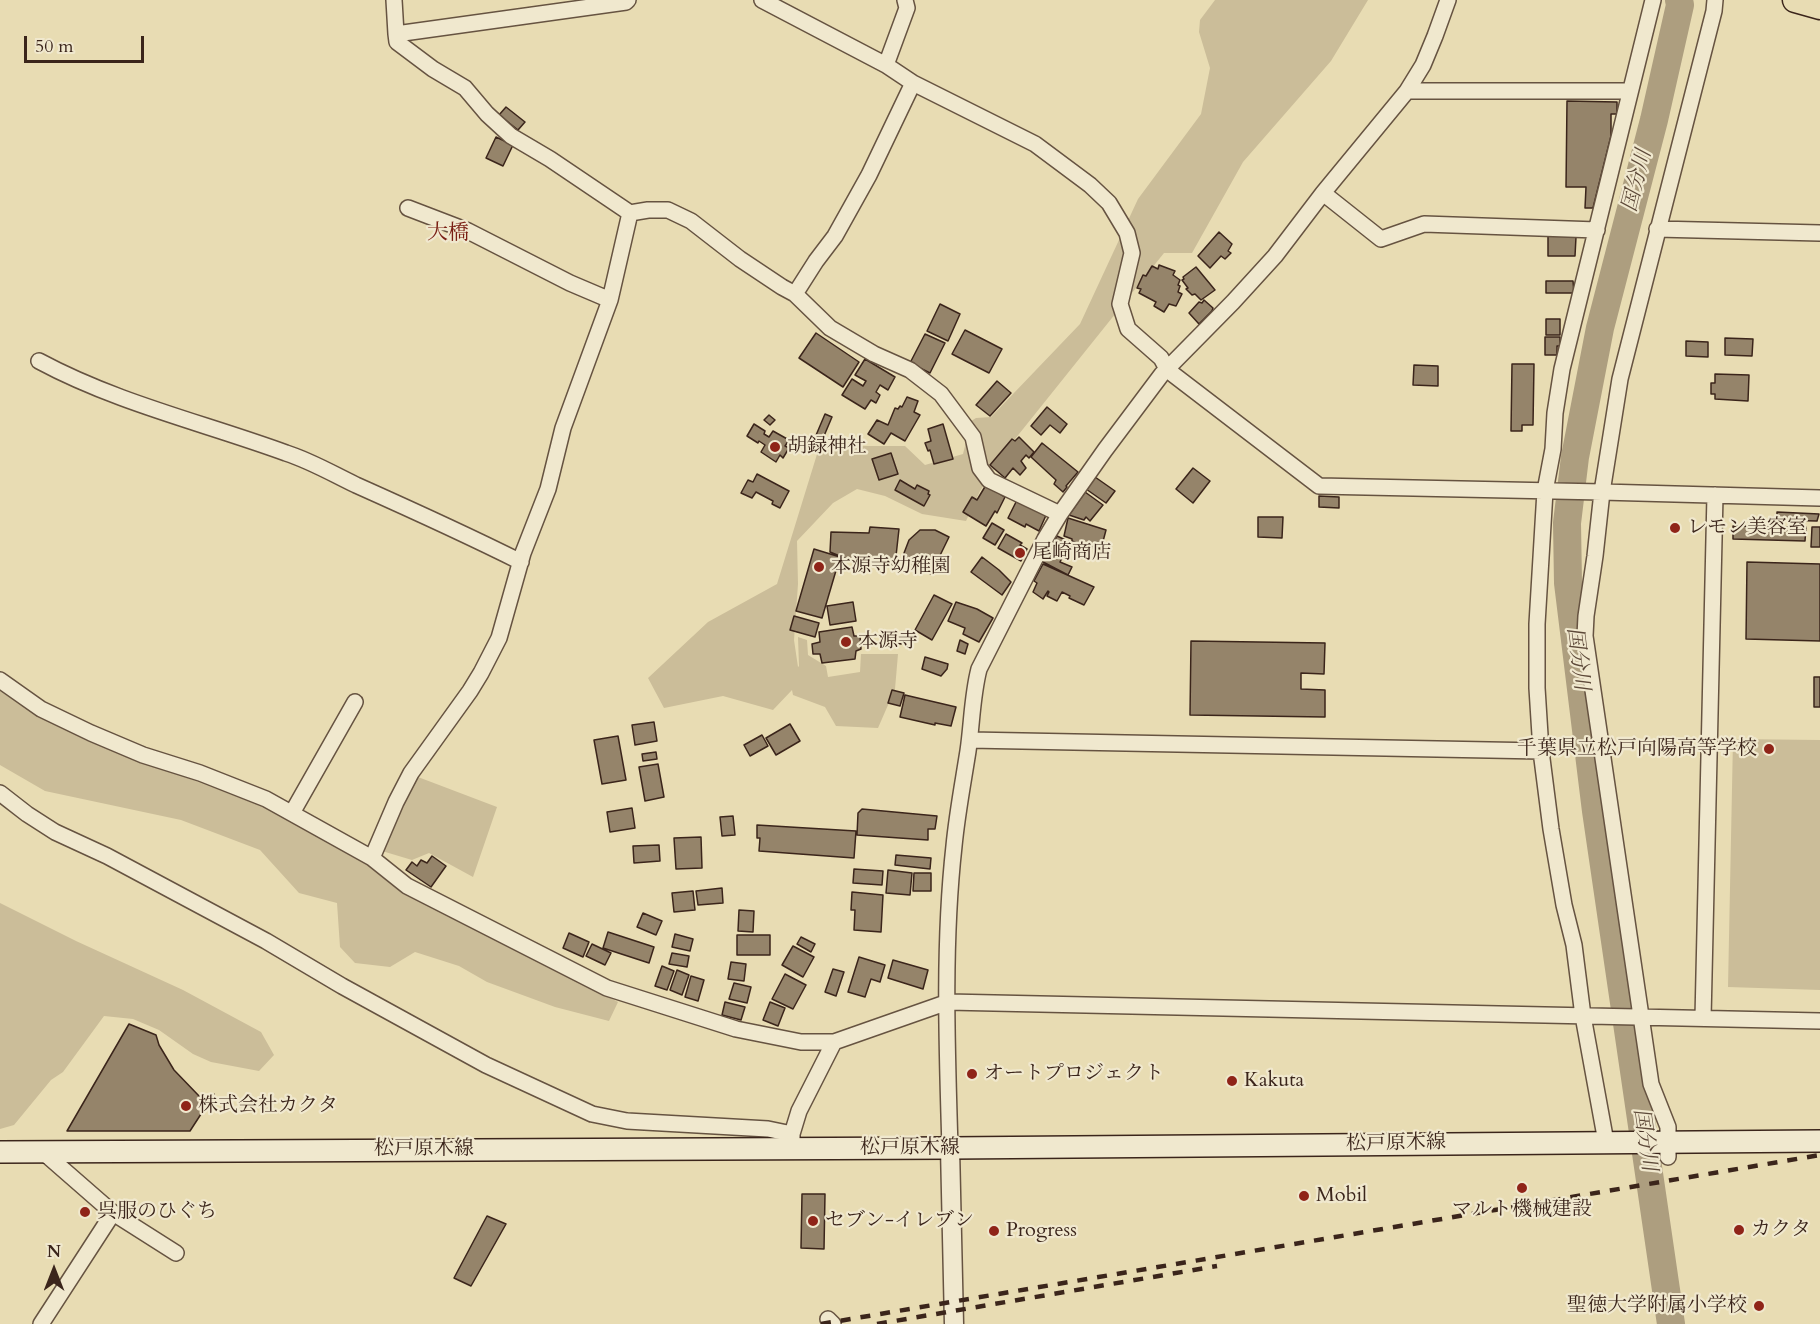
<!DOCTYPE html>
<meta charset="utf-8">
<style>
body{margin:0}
#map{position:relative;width:1820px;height:1324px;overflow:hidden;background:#e8dcb3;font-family:Cardo,serif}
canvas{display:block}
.north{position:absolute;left:24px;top:1240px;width:60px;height:60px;-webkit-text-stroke:4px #f0e8ce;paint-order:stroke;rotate:0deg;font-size:16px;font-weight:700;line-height:24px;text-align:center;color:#3b251b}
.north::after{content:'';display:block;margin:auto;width:21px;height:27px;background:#3b251b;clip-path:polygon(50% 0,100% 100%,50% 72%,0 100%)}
.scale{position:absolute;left:24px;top:36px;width:120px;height:27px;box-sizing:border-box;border:3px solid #3b251b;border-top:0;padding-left:8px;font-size:18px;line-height:21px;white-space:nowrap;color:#3b251b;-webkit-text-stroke:4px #f0e8ce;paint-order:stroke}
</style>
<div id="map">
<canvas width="1820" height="1324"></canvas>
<div class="north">N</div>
<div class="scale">50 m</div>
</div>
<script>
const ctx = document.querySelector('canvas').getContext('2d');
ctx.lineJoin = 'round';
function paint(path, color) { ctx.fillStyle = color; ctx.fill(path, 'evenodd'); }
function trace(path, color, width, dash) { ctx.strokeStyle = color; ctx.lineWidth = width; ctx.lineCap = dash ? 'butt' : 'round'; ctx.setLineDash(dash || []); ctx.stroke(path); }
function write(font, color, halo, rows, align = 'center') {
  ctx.font = font + ' Cardo,"Noto Serif JP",serif'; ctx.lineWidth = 4.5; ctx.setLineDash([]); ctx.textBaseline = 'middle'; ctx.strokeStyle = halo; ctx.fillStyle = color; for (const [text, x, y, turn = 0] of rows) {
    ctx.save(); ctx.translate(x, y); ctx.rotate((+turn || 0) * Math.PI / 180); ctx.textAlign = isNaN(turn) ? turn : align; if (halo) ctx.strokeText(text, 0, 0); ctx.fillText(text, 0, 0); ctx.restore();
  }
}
const green = new Path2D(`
 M1215,0H1368L1331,61L1243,162L1192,253H1164L1011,444L980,491L966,521L922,514L885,496L857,489L833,503L797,541L798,584L794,640L798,667L799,666L798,637L807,640L808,655L826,666L828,677L860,672L861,654H898L895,689L878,728L836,726L825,707L793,695L792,690L773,710L723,696L664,708L648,678L708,622L777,584L818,451L851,446H905L925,465L963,454L967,438L968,423L976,418L991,417L1080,324L1138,199L1201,114L1210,68L1199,32L1200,20Z
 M0,689L93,742L269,809L375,868L485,931L618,1002L609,1021L555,1007L487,982L459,966L415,952L390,967L355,963L340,947L337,903L299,893L260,850L181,820L45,791L0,765Z
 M1733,739L1820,740V990L1728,987Z
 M418,777L497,807L473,877L429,853L412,860L382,851L405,796Z
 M0,903L76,941L183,990L261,1032L274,1055L259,1071L211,1062L193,1054L159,1030L133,1019L104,1016L63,1072L51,1080L14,1125L0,1129Z`);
const river = new Path2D(`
 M1671,1324L1596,811L1568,583L1567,523L1575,457L1600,328L1654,120L1680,5L1679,0`);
const building = new Path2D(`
 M1567,101L1617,102V114H1611V136L1593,208H1585L1586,187H1566Z
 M506,107L525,122L518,130L499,115Z
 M496,137L513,145L503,166L486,158Z
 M1219,232L1232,244L1228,251L1231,253L1225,259L1221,256L1210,268L1198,256Z
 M1548,235L1576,237L1575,256H1548Z
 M1159,265L1175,271L1173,275L1180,280L1178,285L1180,286L1178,292L1182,294L1176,306L1169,304L1164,312L1154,306L1156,302L1139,293L1141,289L1137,288L1143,275L1146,276L1152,266L1158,269Z
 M1196,267L1215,290L1201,300L1195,294L1192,295L1186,289L1188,288L1182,280L1184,279L1183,277Z
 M1546,281H1573L1574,293H1546Z
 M1204,300L1213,308L1212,311L1199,324L1189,313L1199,302L1202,303Z
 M940,304L960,314L948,341L927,331Z
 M1546,319H1560V335H1546Z
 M965,330L1002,349L989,373L952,354Z
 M816,333L859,362L843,387L799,358Z
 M925,334L945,343L930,373L910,363Z
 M1545,337H1560V346H1557V355H1545Z
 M1725,338L1753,339L1752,356L1725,355Z
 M1686,341L1708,342V357L1686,356Z
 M865,359L895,377L888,390L880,385L876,392L880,395L876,403L871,400L865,409L842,395L852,379L863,386L866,381L855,375Z
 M1512,364H1534L1533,425H1522V431H1511Z
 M1414,365L1438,366V386L1413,385Z
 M1715,374L1749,375L1748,401L1715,399V394H1711V383H1715Z
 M997,381L1011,393L990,416L976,405Z
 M907,397L918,401L914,412L920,415L905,441L891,433L884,444L868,434L877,420L888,425L895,408L898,409L900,406L902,407Z
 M1047,407L1067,424L1060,433L1050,425L1041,435L1031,426Z
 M825,414L832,417L821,443L814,440Z
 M769,415L775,420L770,425L764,420Z
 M754,424L765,431L764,434L769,437L773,431L789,440L785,446L789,448L783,458L780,455L776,462L761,452L765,445L759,441L758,443L747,436Z
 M943,424L953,459L934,464L930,450L928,451L925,443L931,441L928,429Z
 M1019,437L1034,452L1029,458L1026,455L1021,461L1026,468L1020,475L1013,468L1005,478L990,465L1012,439L1015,441Z
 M1042,443L1078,472L1066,486L1067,487L1063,492L1054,484L1056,480L1031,457Z
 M891,453L898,474L879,480L872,459Z
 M1193,468L1210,481L1193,503L1176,489Z
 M757,474L789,491L780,508L772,504L773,501L756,492L752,498L741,493L748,480L753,482Z
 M1095,477L1115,491L1106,503L1086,489Z
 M900,480L915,489L917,485L929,491L928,494L930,495L924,506L895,490Z
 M986,485L1005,497L997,513L995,511L986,526L963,512L972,497L977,500Z
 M1085,492L1103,505L1090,521L1086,517L1084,520L1069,515Z
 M1319,496L1339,497V508L1319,507Z
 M1017,500L1047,513L1039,531L1026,524L1025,527L1008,518Z
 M1777,512L1819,514L1817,521L1777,520Z
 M1258,517H1283L1282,538L1258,537Z
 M1068,518L1106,530L1101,549L1078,545L1079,544L1072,541V539L1064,536Z
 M992,523L1004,530L995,545L983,538Z
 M1733,526L1806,527L1805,541L1733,539Z
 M870,527L899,529L895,565L852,561L830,552L831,532L869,533Z
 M1812,527H1820V547H1811Z
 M920,530H935L949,537L931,574L901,561L909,540Z
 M1006,534L1022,543L1020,545L1027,549L1021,561L998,548Z
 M1057,536L1074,544L1067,556L1064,554L1060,562L1072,567L1068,575L1043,562Z
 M814,549L840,557L822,618L796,611Z
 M982,557L999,570L1011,582L1002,595L971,572Z
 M1747,562L1820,564V641L1746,639Z
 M1043,564L1094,587L1084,605L1069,598L1070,596L1062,592L1057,601L1047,596L1049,592L1048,591L1043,599L1033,592L1037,583L1034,581Z
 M934,595L952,604L932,640L915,630Z
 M853,602L856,621L830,625L827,606Z
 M956,602L977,609L993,618L979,642L963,634L965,628L948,621Z
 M794,616L819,623L815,637L790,630Z
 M852,627L854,636H860L861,649L856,651L855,659L822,663L820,654H813L812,644L820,642L819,632Z
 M894,631L904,634L901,644L892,642Z
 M960,640L968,644L965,654L957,651Z
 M1191,641L1325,643L1324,674L1301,673V689L1325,690V717L1190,715Z
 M925,657L948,664L947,669L941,676L922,669Z
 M1814,677H1820V707H1814Z
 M892,690L904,693L900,706L888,703Z
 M905,695L956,707L951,726L935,723V725L900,717Z
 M654,722L657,741L635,745L632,725Z
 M790,724L800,741L776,755L766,738Z
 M762,735L768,746L750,756L744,745Z
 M618,736L626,780L602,784L594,740Z
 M656,752L657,759L643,761L642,754Z
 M658,764L664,797L645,801L639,767Z
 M632,808L635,828L610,832L607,812Z
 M862,809L937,816L935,829H928V840L857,835L858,813Z
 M733,816L735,835L722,836L720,817Z
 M757,825L856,831L854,858L759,851L760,838H757Z
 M701,837L702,868L676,869L674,838Z
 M659,845L660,861L634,863L633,846Z
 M896,855L931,858L930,869L895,865Z
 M432,856L446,866L431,887L406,870L412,862L417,866L421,860L427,863Z
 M854,869L883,871L882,885L853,883Z
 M888,870L912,873L910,895L886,893Z
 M914,873H931V891H913Z
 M722,888L723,903L698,905L696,891Z
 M693,891L695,910L674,912L672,893Z
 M852,892L883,895L881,932L854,930L855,910H851Z
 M739,910L754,911L753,932L738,931Z
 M643,913L662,921L656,935L637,927Z
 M608,932L654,947L649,963L603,948Z
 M569,933L589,942L583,957L563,948Z
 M675,934L693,939L690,951L672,947Z
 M737,935H770V955H737Z
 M801,937L815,944L811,952L797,944Z
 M592,944L611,953L605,965L586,956Z
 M793,946L814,957L803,977L782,965Z
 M672,953L689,956L687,967L669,964Z
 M859,957L885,965L880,982L871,979L865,997L848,992Z
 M893,960L928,970L923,989L888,978Z
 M731,962L746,964L744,981L728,979Z
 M662,966L674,971L667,990L655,986Z
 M833,969L844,972L836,996L825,992Z
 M677,970L689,975L682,995L670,990Z
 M785,974L806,985L793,1009L772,999Z
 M691,976L704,980L698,1001L685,997Z
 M734,983L751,987L747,1003L729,999Z
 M725,1002L745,1007L741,1020L722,1015Z
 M770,1002L785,1008L778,1026L763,1020Z
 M129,1024L156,1035L159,1045L174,1070L200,1097L214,1094L190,1131H67Z
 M802,1194H825L824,1249L801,1248Z
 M487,1216L506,1224L471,1286L454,1278Z`);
const minor = new Path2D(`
 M394,0L396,34L626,2L628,0
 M762,0L886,65L913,83L1035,144L1090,185L1109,203L1127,233L1132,253L1120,304L1128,329L1161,358L1167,369L1174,375L1319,486L1602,492L1820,498
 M396,34L397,42L433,69L465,88L487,114L511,136L550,159L630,213L648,210H668L691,221L740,259L782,287L795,294L830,328L874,354L910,370L941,394L973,437L980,468L989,480L1060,514
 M886,65L907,8L905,0
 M1407,91H1630
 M1323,193L1381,239L1424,224L1597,230
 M1657,229L1820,233
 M795,294L816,261L835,236L869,175L913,83
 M610,300L630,213
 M39,361C117,403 204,423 286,453C311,461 333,474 356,485C412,510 467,535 521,562
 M0,680L41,709L91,733L143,755L200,773L266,799L372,858L407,886L607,988L736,1029L801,1042H834L948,1002L1820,1021
 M970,740L1541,751
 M0,793L27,814L55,832L107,856L266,941L342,986L486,1065L592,1114L627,1121L768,1129L792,1134V1148
 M292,813L355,702
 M372,858L396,802L411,773L470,691L481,673L499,638L523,553L548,489L563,428L610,300L570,283L468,231L408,208
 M1703,1018L1715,495
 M792,1134L799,1111L834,1042
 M1606,1142L1583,1016L1574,945L1564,905L1551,829L1541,751L1537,688V624L1545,491L1553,449L1555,413L1562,369L1653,0
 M950,1148C947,1049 943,945 954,846C957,814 963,783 968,751C972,724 972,696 979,669L1045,539L1060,514L1105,450L1162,374L1233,302L1275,256L1323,193L1407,91L1423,65L1435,36L1448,0
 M42,1151L113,1213L176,1253
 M1668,1157V1127L1651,1084L1585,636L1586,616L1595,556L1602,492L1620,379L1714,11L1715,0
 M828,1319L833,1324
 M41,1324L113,1213`);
const tertiary = new Path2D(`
 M950,1148L954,1324`);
const secondary = new Path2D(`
 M0,1152L950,1148L1820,1141`);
const trunk = new Path2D(`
 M1795,0L1820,7`);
const rail = new Path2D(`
 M821,1324L1820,1155
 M877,1324L1217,1266`);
const markers = [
 [775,447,6,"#8f2418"],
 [1675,528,6,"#8f2418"],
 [1020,553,6,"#8f2418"],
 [819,567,6,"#8f2418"],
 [846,642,6,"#8f2418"],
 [1769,749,6,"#8f2418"],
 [972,1074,6,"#8f2418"],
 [1232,1081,6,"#8f2418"],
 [186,1106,6,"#8f2418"],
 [1522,1188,6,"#8f2418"],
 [1304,1196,6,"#8f2418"],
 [85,1212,6,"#8f2418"],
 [813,1221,6,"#8f2418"],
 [1739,1230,6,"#8f2418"],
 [994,1231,6,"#8f2418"],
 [1759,1306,6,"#8f2418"]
];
const poiNames = [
 ["胡録神社",787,447],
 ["レモン美容室",1687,528],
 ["尾崎商店",1032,553],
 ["本源寺幼稚園",831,567],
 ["本源寺",858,642],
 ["千葉県立松戸向陽高等学校",1757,749,"right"],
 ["オートプロジェクト",984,1074],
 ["Kakuta",1244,1081],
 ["株式会社カクタ",198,1106],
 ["Mobil",1316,1196],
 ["マルト機械建設",1522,1210,"center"],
 ["呉服のひぐち",97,1212],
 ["セブン-イレブン",825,1221],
 ["カクタ",1751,1230],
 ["Progress",1006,1231],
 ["聖徳大学附属小学校",1747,1306,"right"]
];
const streetNames = [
 ["松戸原木線",1396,1144,-1],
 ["松戸原木線",910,1148],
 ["松戸原木線",424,1149]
];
const waterNames = [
 ["国分川",1638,181,-76],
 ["国分川",1577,659,83],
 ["国分川",1644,1140,82]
];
const neighbourhoodNames = [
 ["大橋",448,234]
];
paint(green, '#cbbd99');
trace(river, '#ad9e7f', 28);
paint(building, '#95846a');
trace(building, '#3b251b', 1.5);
trace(minor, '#665341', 18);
trace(tertiary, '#665341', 21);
trace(secondary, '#3b251b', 24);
trace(trunk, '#3b251b', 27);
trace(minor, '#f0e8ce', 15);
trace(tertiary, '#f0e8ce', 18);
trace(secondary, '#f0e8ce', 21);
trace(trunk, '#e8dcb3', 24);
trace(rail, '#3b251b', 4.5, [10, 10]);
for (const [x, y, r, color] of markers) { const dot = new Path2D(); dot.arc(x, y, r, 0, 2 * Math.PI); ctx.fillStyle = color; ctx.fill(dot); trace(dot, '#f0e8ce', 2); }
write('20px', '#3b251b', '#f0e8ce', poiNames, 'left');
write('20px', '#3b251b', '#f0e8ce', streetNames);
write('italic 21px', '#5d4939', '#f0e8ce', waterNames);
write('21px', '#7a1f14', '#f0e8ce', neighbourhoodNames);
</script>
